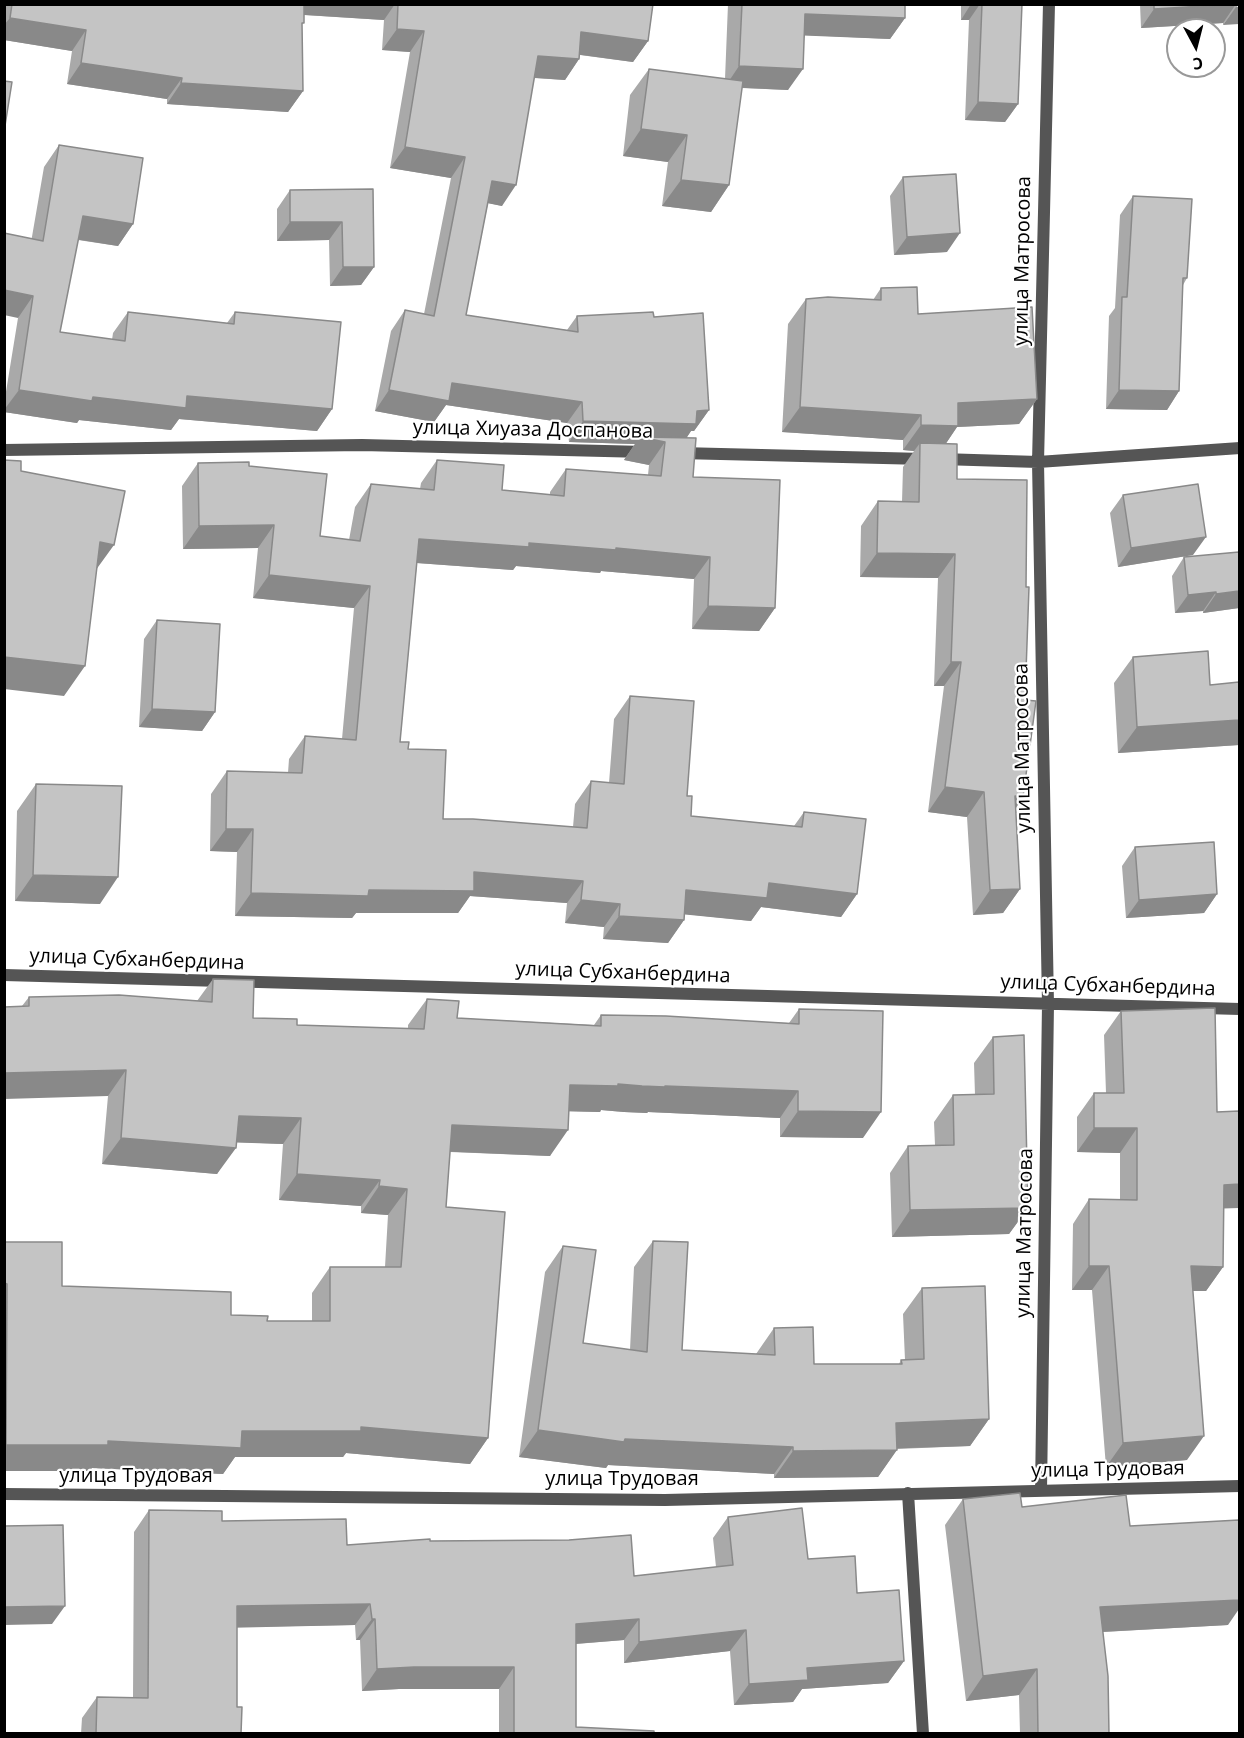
<!DOCTYPE html>
<meta charset="utf-8">
<style>
body{margin:0}
#map{position:relative;width:1244px;height:1738px;overflow:hidden;background:#fff;font-family:"Open Sans",sans-serif}
canvas{display:block}
.frame{position:absolute;inset:0;border:6px solid #000;pointer-events:none}
.north{position:absolute;left:1166px;top:18px;width:60px;height:60px;box-sizing:border-box;background:#fff;border:2px solid #999;border-radius:50%;rotate:173deg;font-size:16px;font-weight:700;line-height:24px;text-align:center;color:#000}
.north::after{content:'';display:block;margin:auto;width:21px;height:27px;background:#000;clip-path:polygon(50% 0,100% 100%,50% 72%,0 100%)}
</style>
<div id="map">
<canvas width="1244" height="1738"></canvas>
<div class="frame"></div>
<div class="north">С</div>
</div>
<script>
const ctx = document.querySelector('canvas').getContext('2d');
ctx.lineJoin = 'round';
function trace(path, color, width, dash) { ctx.strokeStyle = color; ctx.lineWidth = width; ctx.lineCap = dash ? 'butt' : 'round'; ctx.setLineDash(dash || []); ctx.stroke(path); }
function paint(path, color) { ctx.fillStyle = color; ctx.fill(path, 'evenodd'); }
function write(font, color, halo, rows, align = 'center') {
  ctx.font = font + ' "Open Sans",sans-serif'; ctx.lineWidth = 4.5; ctx.setLineDash([]); ctx.textBaseline = 'middle'; ctx.strokeStyle = halo; ctx.fillStyle = color; for (const [text, x, y, turn = 0] of rows) {
    ctx.save(); ctx.translate(x, y); ctx.rotate((+turn || 0) * Math.PI / 180); ctx.textAlign = isNaN(turn) ? turn : align; if (halo) ctx.strokeText(text, 0, 0); ctx.fillText(text, 0, 0); ctx.restore();
  }
}
const minor = new Path2D(`
 M4,450L362,445L645,452
 M680,453L924,459
 M941,459L1038,462L1240,448
 M4,975L1240,1009
 M1041,1490L1048,1004L1038,462L1049,4
 M908,1493L923,1734
 M4,1494L665,1500L1240,1486`);
const wall = new Path2D(`
 M4,4H653L648,41L633,62L580,55L579,59L565,80L534,78L502,206L488,203L466,315L567,330L577,316L654,317L709,410L694,431H691L686,438L693,477L775,608L759,631L692,629L694,579L601,571L600,573L516,566L513,570L417,563L400,742L408,749L443,819L573,827L575,804L591,781L609,783L614,719L630,696L687,796L691,816L794,826L804,812L857,894L841,917L761,907L751,921L685,914L684,920L668,943L603,939L604,927L565,923L567,903L470,896L458,913H356L352,918L235,916L237,852L210,851L211,794L227,771L288,773L289,759L305,736L342,739L354,608L253,598L258,548L183,549L182,486L198,463L249,466L320,536L349,540L355,507L371,484L420,489L421,483L437,460L502,490L550,495V492L566,469L648,475L649,465L624,460L635,444L569,442L567,423L446,405L434,422L375,411L391,331L405,310L424,314L451,178L390,168L410,52L382,50L384,20L304,15L302,25L303,91L288,112L167,104V99L67,84L72,51L4,40Z
 M728,4H905V18L890,39L805,35L788,90L742,88L729,185L711,212L662,206L668,162L623,156L630,95L649,69L725,79Z
 M961,4H1022L1018,104L1005,122L965,120L969,20H961Z
 M1140,4H1239L1223,25V23L1141,28Z
 M59,145L133,224L118,246L78,240L60,332L112,340L113,333L128,312L227,323L235,312L332,409L317,431L179,419L171,430L79,420L77,423L4,412V404L18,318L44,167Z
 M903,177L947,252L894,255L890,196Z
 M373,189L374,267L361,285L330,286L329,240L277,241V209L290,190Z
 M1133,196L1187,278L1183,285L1179,391L1167,410L1106,409L1109,316L1115,308L1120,215Z
 M881,288L918,314L1037,399L1019,424L957,427L946,443L1025,700L1023,797L1016,808L1020,889L1003,913L973,915L967,817L928,812L944,686H934L938,578L860,577L861,526L878,501L902,502L903,467L914,451L903,450V440L782,432L788,324L806,299L873,300Z
 M1123,495L1193,555L1118,567L1110,513Z
 M1184,557L1239,608L1203,613V611L1175,613L1172,576Z
 M157,620L215,712L202,731L139,727L144,639Z
 M1133,657L1210,685L1239,682V745L1118,753L1114,683Z
 M36,784L100,904L15,901L17,811Z
 M1135,847L1217,894L1204,913L1126,918L1122,866Z
 M213,979L253,1018L297,1025L408,1029V1025L427,999L457,1018L594,1025L601,1015L789,1023L799,1009L863,1138L780,1137V1118L648,1112L647,1113L624,1112L601,1110L600,1112L569,1111L550,1156L450,1152L446,1207L488,1438L470,1464L346,1453L343,1457H235L223,1474L92,1468L90,1471H4V1242L62,1286L267,1321H312V1293L330,1267H385L388,1215L361,1213V1206L279,1200L283,1144L236,1142L217,1174L102,1164L108,1096L22,1006L29,997L197,1001Z
 M1121,1011L1217,1112L1239,1111V1208H1223V1267L1206,1291H1192L1187,1460L1106,1467L1092,1290H1072L1073,1224L1089,1199L1120,1200V1153L1077,1152V1117L1094,1093H1106L1104,1035Z
 M993,1037L1028,1208L1009,1234L892,1237L890,1173L908,1146L935,1145L934,1122L953,1095H975L974,1063Z
 M653,1241L682,1350L756,1354L774,1328L814,1364H899L901,1360H905L903,1314L922,1288L989,1419L970,1446L897,1449L878,1477L774,1478V1474L608,1465L606,1468L519,1457L545,1272L563,1246L583,1343L630,1350L634,1267Z
 M963,1499L1022,1507L1130,1526L1228,1625L1103,1632L1109,1734H1020L1019,1695L966,1701L945,1525Z
 M149,1510L222,1521L347,1545L430,1541L634,1576L716,1567L713,1538L728,1517L808,1559L857,1593L904,1661L888,1683L802,1689L793,1702L734,1705L730,1651L624,1663V1640L576,1644V1727L654,1734H499V1689H399L362,1691L360,1640H356L355,1625L237,1627V1707L241,1734H81L82,1718L97,1697H133L134,1532Z`);
const shadedWall = new Path2D(`
 M296,4H395L384,20L290,14Z
 M971,4H980L969,20H961Z
 M1236,4L1223,23L1141,28L1154,9Z
 M1236,7H1239V24L1223,25Z
 M805,14L905,18L890,39L791,35Z
 M10,18L86,30L72,51L4,40V25Z
 M397,29L424,31L410,52L382,50Z
 M581,32L648,41L633,62L567,53Z
 M538,56L579,59L565,80L523,77Z
 M81,63L182,78L167,99L67,84Z
 M739,66L803,69L788,90L725,87Z
 M181,83L303,91L288,112L167,104Z
 M978,102L1018,104L1005,122L965,120Z
 M641,129L687,135L668,162L623,156Z
 M405,147L465,157L451,178L390,168Z
 M681,180L729,185L711,212L662,206Z
 M492,181L516,185L502,206L477,201Z
 M83,216L133,224L118,246L68,238Z
 M290,222H342L329,240L277,241Z
 M960,233L947,252L894,255L907,237Z
 M343,267H374L361,285L330,286Z
 M4,290L33,296L18,318L4,315Z
 M452,383L582,402L567,423L446,405L434,422L375,411L389,390Z
 M19,390L93,397L187,396L332,409L317,431L179,419L171,430L79,420L77,423L4,412V410Z
 M1119,390L1179,391L1167,410L1106,409Z
 M1037,399L1019,424L957,427L941,451L920,443L914,451L903,450L921,425L958,403Z
 M800,407L921,415L903,440L782,432Z
 M709,410L694,431H691L682,445L665,442L649,465L624,460L635,444L569,442L583,421Z
 M274,525L258,548L183,549L199,526Z
 M1206,537L1193,555L1118,567L1131,548Z
 M419,539L529,543L616,548L710,557L694,579L601,571L600,573L516,566L513,570L403,562Z
 M100,542L114,545L93,574Z
 M877,553L955,554L938,578L860,577Z
 M269,575L370,586L354,608L253,598Z
 M1239,591V608L1203,613L1216,594Z
 M1216,592L1203,611L1175,613L1188,595Z
 M708,606L775,608L759,631L692,629Z
 M4,657L85,666L64,696L4,689Z
 M951,662H961L944,686H934Z
 M152,709L215,712L202,731L139,727Z
 M1239,720V745L1118,753L1137,727Z
 M945,787L984,792L967,817L928,812Z
 M1015,796L1023,797L1006,822Z
 M226,829H253L237,852L210,851Z
 M474,872L583,881L567,903L470,896L458,913H356L352,918L235,916L251,893L369,890Z
 M33,875L118,877L100,904L15,901Z
 M769,883L857,894L841,917L761,907L751,921L670,913L686,890Z
 M1020,889L1003,913L973,915L990,890Z
 M1217,894L1204,913L1126,918L1139,900Z
 M581,900L620,904L604,927L565,923Z
 M619,916L684,920L668,943L603,939Z
 M126,1070L108,1096L4,1099V1073Z
 M618,1084L665,1086L798,1091L780,1118L648,1112L647,1113L624,1112L601,1110L600,1112L552,1111L570,1085Z
 M798,1111L881,1112L863,1138L780,1137Z
 M239,1116L301,1118L283,1144L221,1142Z
 M452,1125L568,1130L550,1156L434,1151Z
 M1094,1128H1137L1120,1153L1077,1152Z
 M121,1138L236,1148L217,1174L102,1164Z
 M297,1174L380,1180L361,1206L279,1200Z
 M1239,1184V1208L1207,1209L1224,1185Z
 M379,1186L407,1189L388,1215L361,1213Z
 M1028,1208L1009,1234L892,1237L910,1210Z
 M1089,1266H1109L1092,1290H1072Z
 M1191,1266L1223,1267L1206,1291H1174Z
 M989,1419L970,1446L878,1449L896,1423Z
 M361,1427L488,1438L470,1464L346,1453L343,1457H235L223,1474L92,1468L90,1471H4V1447L6,1445L108,1441L242,1431Z
 M538,1430L625,1439L793,1447L774,1474L608,1465L606,1468L519,1457Z
 M1204,1436L1187,1460L1106,1467L1123,1443Z
 M897,1450L878,1477L774,1478L793,1451Z
 M1239,1600V1609L1228,1625L1082,1633L1100,1607Z
 M370,1604L355,1625L222,1628L237,1606Z
 M65,1606L52,1624L4,1625V1607Z
 M372,1619H375L360,1640H356Z
 M639,1619L624,1640L561,1645L576,1624Z
 M746,1630L730,1651L624,1663L639,1642Z
 M904,1661L888,1683L802,1689L793,1702L734,1705L749,1684L807,1668Z
 M414,1667H514L499,1689H399L362,1691L377,1669Z
 M1037,1669L1019,1695L966,1701L983,1676Z`);
const building = new Path2D(`
 M12,4H304V23H302L303,91L181,83L182,78L81,63L86,30L10,18Z
 M398,4H653L648,41L581,32L579,59L538,56L516,185L492,181L466,315L578,332L577,316L653,312L654,317L703,313L709,410L697,411L696,424L583,421L582,402L452,383L449,401L389,390L405,310L434,316L465,157L405,147L424,31L397,29Z
 M742,4H905V18L805,14L803,69L739,66Z
 M982,4H1022L1018,104L978,102Z
 M1154,4H1235L1154,9Z
 M649,69L743,81L729,185L681,180L687,135L641,129Z
 M4,81L12,82L4,132Z
 M59,145L143,158L133,224L83,216L60,332L125,341L128,312L234,324L235,312L341,322L332,409L187,396L186,408L93,397L92,401L19,390L33,296L4,290V233L43,241Z
 M956,174L960,233L907,237L903,177Z
 M373,189L374,267H343L342,222H290V190Z
 M1133,196L1192,199L1187,278H1183L1179,391L1119,390L1122,297H1127Z
 M917,287L918,314L1032,307L1037,399L958,403V426L921,425V415L800,407L806,299L828,297L881,300V288Z
 M640,437L696,438L693,477L780,480L775,608L708,606L710,557L616,548V550L529,543V547L419,539L400,742H409L408,749L446,750L443,819H473L587,828L591,781L624,784L630,696L694,701L687,796H692L691,816L802,827L804,812L866,819L857,894L769,883L767,898L686,890L684,920L619,916L620,904L581,900L583,881L474,872V891L369,890L368,896L251,893L253,829H226L227,771L302,773L305,736L356,740L370,586L269,575L274,525L199,526L198,463L249,462V466L327,474L320,536L360,541L371,484L434,490L437,460L504,465L502,490L564,496L566,469L661,476L665,442Z
 M920,443L957,444V479L1027,480L1026,587H1029L1025,700L1036,701L1023,797L1015,796L1020,889L990,890L984,792L945,787L961,662H951L955,554L877,553L878,501L919,502Z
 M4,460L21,461V471L125,491L114,545L100,542L85,666L4,657Z
 M1198,484L1206,537L1131,548L1123,495Z
 M1239,552V591L1216,594V592L1188,595L1184,557Z
 M157,620L220,624L215,712L152,709Z
 M1208,651L1210,685L1239,682V720L1137,727L1133,657Z
 M36,784L122,786L118,877L33,875Z
 M1214,842L1217,894L1139,900L1135,847Z
 M213,979L254,980L253,1018L297,1019V1025L424,1029L427,999L459,1001L457,1018L601,1026V1015L666,1016L799,1024V1009L883,1011L881,1112L798,1111V1091L665,1086V1087L642,1086L618,1084V1086L570,1085L568,1130L452,1125L446,1207L505,1212L488,1438L361,1427V1431H242L241,1448L108,1441V1445H6L7,1284L4,1283V1242H62V1286L231,1292V1315L268,1316L267,1321H330V1267H401L407,1189L379,1186L380,1180L297,1174L301,1118L239,1116L236,1148L121,1138L126,1070L4,1073V1007L29,1006V997L119,995L212,1002Z
 M1215,1008L1217,1112L1239,1111V1184L1224,1185L1223,1267L1191,1266L1204,1436L1123,1443L1109,1266H1089V1199L1137,1200V1128H1094V1093H1124L1121,1011Z
 M1024,1035L1028,1208L910,1210L908,1146L954,1145L953,1095L994,1094L993,1037Z
 M653,1241L688,1242L682,1350L775,1355L774,1328L813,1327L814,1364H902L901,1360L924,1359L922,1288L985,1286L989,1419L896,1423L897,1450L793,1451V1447L625,1439L624,1442L538,1430L563,1246L596,1250L583,1343L647,1352Z
 M1020,1493L1022,1507L1126,1495L1130,1526L1239,1520V1600L1100,1607L1108,1676L1109,1734H1038L1037,1669L983,1676L963,1499Z
 M802,1508L808,1559L855,1556L857,1593L899,1590L904,1661L807,1668L808,1680L749,1684L746,1630L639,1642V1619L576,1624V1727L654,1731V1734H514V1667H414L377,1669L375,1619H372L370,1604L237,1606V1707H242L241,1734L96,1733L97,1697L148,1698L149,1510L222,1511V1521L346,1519L347,1545L430,1539V1541L569,1540L631,1535L634,1576L733,1565L728,1517Z
 M63,1525L65,1606L4,1607V1526Z`);
const streetNames = [
 ["улица Матросова",1023,261,-89],
 ["улица Хиуаза Доспанова",533,430,1],
 ["улица Матросова",1023,748,-91],
 ["улица Субханбердина",137,960,2],
 ["улица Субханбердина",623,973,2],
 ["улица Субханбердина",1108,986,2],
 ["улица Матросова",1025,1233,-89],
 ["улица Трудовая",1108,1470,-1],
 ["улица Трудовая",136,1476],
 ["улица Трудовая",622,1479]
];
trace(minor, '#555', 12);
paint(wall, '#a9a9a9');
paint(shadedWall, '#898989');
paint(building, '#c4c4c4');
trace(building, '#898989', 1.5);
write('20px', '#000', '#fff', streetNames);
</script>
